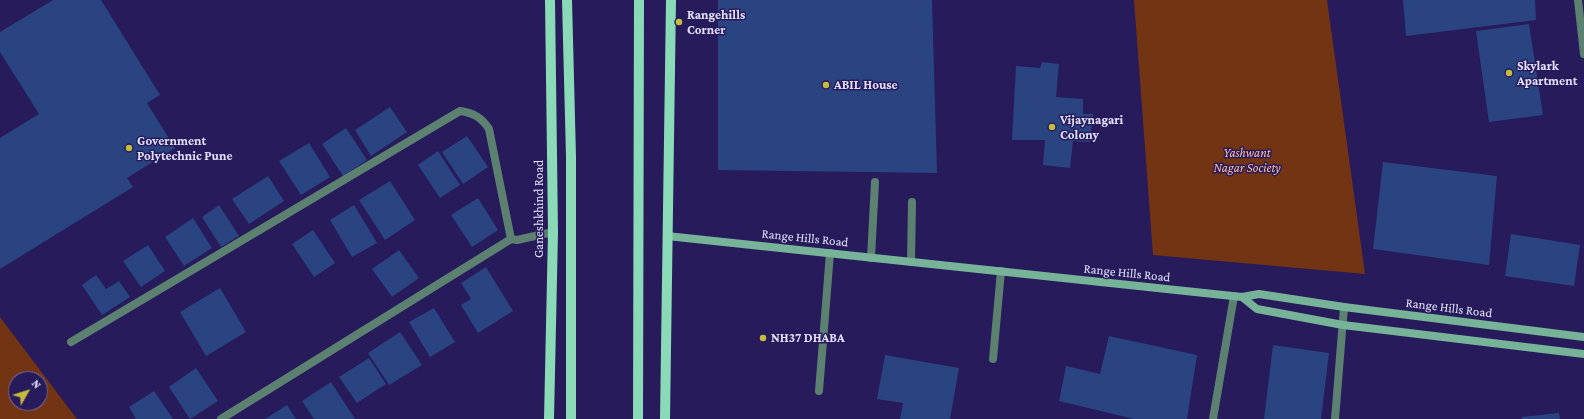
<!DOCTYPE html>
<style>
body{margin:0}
#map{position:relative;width:1584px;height:419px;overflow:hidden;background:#271b5b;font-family:"Crimson Pro",serif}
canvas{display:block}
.north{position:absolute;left:8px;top:371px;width:40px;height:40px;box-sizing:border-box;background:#271b5b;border:1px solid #726b9b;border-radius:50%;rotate:51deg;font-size:11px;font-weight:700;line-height:16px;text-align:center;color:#e3e3fb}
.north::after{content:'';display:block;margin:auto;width:14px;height:18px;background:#c5bc3d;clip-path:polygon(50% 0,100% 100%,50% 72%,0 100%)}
</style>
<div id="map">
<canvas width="1584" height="419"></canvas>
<div class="north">N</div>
</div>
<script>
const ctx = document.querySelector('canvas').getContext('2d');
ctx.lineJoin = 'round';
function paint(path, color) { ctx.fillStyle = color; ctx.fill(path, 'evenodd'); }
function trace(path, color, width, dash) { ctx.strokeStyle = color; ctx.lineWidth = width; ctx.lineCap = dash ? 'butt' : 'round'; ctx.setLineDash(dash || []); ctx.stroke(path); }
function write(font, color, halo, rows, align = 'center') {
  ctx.font = font + ' "Crimson Pro",serif'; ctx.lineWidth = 3; ctx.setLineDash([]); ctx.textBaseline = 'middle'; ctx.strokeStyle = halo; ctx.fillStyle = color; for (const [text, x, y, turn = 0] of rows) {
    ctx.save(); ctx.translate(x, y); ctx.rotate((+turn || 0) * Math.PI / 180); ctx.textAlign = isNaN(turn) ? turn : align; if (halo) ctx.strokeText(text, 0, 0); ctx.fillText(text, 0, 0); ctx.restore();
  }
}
const green = new Path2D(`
 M1134,0H1327L1365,274L1153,255Z
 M0,317L77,419H0ZM16,379H40V403H16Z`);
const building = new Path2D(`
 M53,0H101L160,95L147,103L175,148L127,178L133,187L0,269V138L39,114L0,52V32Z
 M718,0H932L937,173L718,170Z
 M1403,0H1535L1536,20L1406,36Z
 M1529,24L1543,115L1489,122L1476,31Z
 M1042,62L1059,64L1056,97L1083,99V114H1093L1090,142L1073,141L1070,168L1043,165L1045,140H1012L1016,66L1040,68Z
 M390,107L407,132L371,156L355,130Z
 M346,128L367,160L343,176L322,144Z
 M467,136L488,167L463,184L442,152Z
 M309,143L330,177L301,195L279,161Z
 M438,151L460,185L440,198L418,165Z
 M1383,162L1497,176L1489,265L1373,249Z
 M268,176L284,201L249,224L232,199Z
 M390,181L415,220L385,240L359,200Z
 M478,198L498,230L472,247L451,215Z
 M219,205L239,236L221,247L202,217Z
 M354,205L377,243L352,257L330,220Z
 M193,218L212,248L184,266L165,237Z
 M313,230L335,263L314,277L292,244Z
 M1511,234L1580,245L1574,286L1505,276Z
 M148,245L165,271L141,287L123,261Z
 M399,250L419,278L392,297L372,269Z
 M486,267L513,311L478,333L461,305L471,299L461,283Z
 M96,275L106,289L119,281L130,297L102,315L82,285Z
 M220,288L246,332L206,356L180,312Z
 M434,308L455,342L430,357L409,322Z
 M400,332L422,365L389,385L368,353Z
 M1109,336L1197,355L1187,419H1134L1059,401L1066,366L1100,374Z
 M1273,345L1329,353L1321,419H1264Z
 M885,355L959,368L950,419H900L903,403L877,399Z
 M369,358L386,384L357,403L339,377Z
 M196,368L218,401L190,419L169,387Z
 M331,382L355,419H314L302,401Z
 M154,391L173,419H136L129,407Z
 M287,405L296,419H265Z
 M1559,413L1560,419H1522V417Z`);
const service = new Path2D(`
 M871,258L875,182
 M911,262L912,202
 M71,342L460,111C474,113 482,118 489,129L511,239
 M993,359L1001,271
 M819,391L830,253
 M221,419L511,239L517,240L553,232`);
const minor = new Path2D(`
 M1578,0L1584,54
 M1213,419L1234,296
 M1335,419L1344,307`);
const secondary = new Path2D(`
 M667,236L1242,297L1259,294L1344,307L1584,337
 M1242,297L1257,309L1343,325L1584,354`);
const primary = new Path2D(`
 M567,0L571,157V419
 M549,419L553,232L550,0
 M638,419L639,0
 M665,419L671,0`);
const markers = [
 [679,22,4,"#c5bc3d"],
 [1509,73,4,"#c5bc3d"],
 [826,85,4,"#c5bc3d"],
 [1052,127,4,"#c5bc3d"],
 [129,148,4,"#c5bc3d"],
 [763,338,4,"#c5bc3d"]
];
const poiNames = [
 ["Rangehills",687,15],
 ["Corner",687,30],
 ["Skylark",1517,66],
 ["Apartment",1517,81],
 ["ABIL House",834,85],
 ["Vijaynagari",1060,120],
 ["Colony",1060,135],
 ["Government",137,141],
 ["Polytechnic Pune",137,156],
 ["NH37 DHABA",771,338]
];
const parkNames = [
 ["Yashwant",1247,153],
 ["Nagar Society",1247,168]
];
const streetNames = [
 ["Ganeshkhind Road",539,209,-90],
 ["Range Hills Road",805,238,6],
 ["Range Hills Road",1127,273,6],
 ["Range Hills Road",1449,308,7]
];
paint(green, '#733413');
paint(building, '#2a4381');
trace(service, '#5c8171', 8);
trace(minor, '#5c8171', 8);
trace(secondary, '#76b399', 8);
trace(primary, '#8adab8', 10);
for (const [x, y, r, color] of markers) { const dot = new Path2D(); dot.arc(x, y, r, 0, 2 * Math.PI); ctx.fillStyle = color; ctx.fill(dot); trace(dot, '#271b5b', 1.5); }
write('bold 13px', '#e3e3fb', '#271b5b', poiNames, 'left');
write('italic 13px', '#fdbc9e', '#271b5b', parkNames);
write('13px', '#e3e3fb', '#271b5b', streetNames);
</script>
